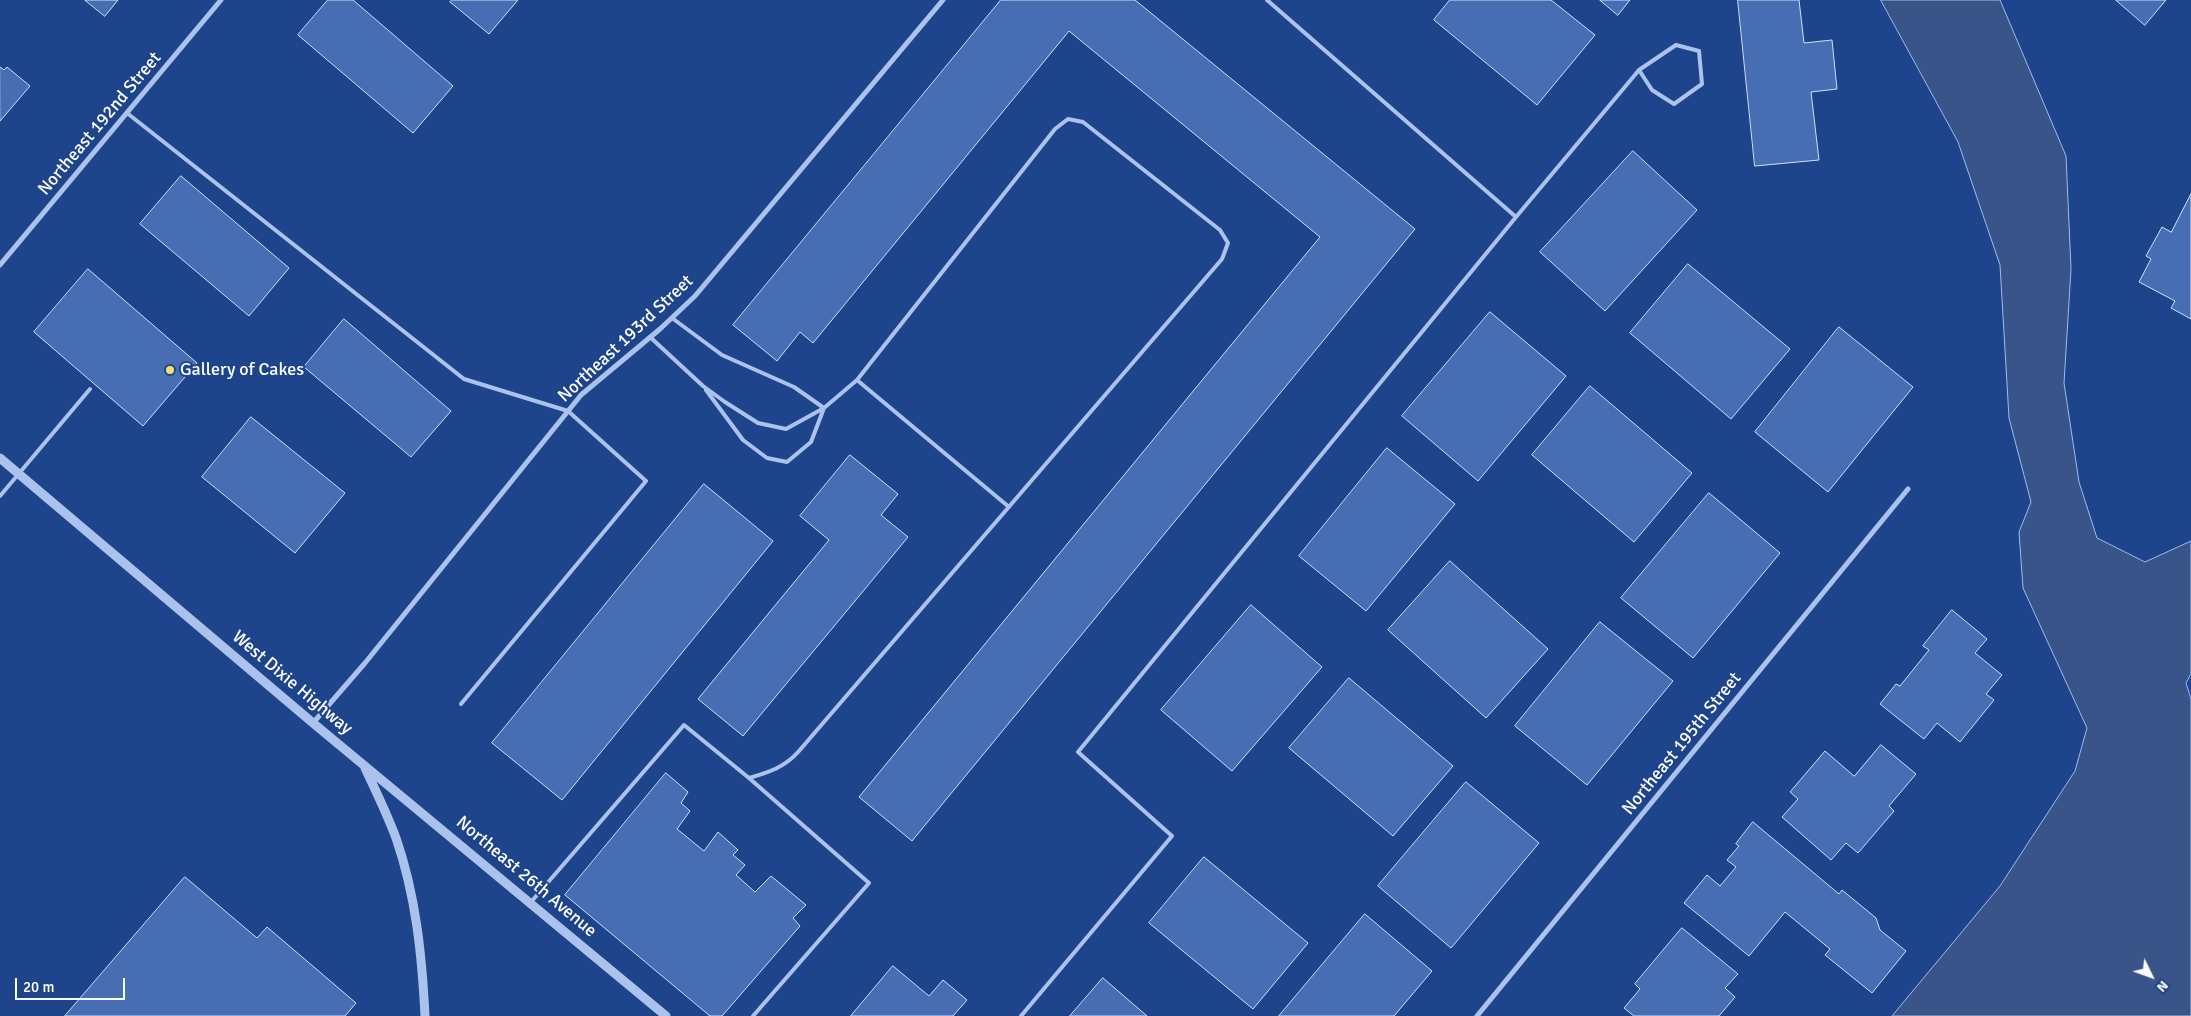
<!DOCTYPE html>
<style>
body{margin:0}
#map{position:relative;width:2191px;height:1016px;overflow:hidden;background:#1e448b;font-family:Signika,sans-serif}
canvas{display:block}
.north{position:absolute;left:2126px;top:951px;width:50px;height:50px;-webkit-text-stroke:4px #1e448b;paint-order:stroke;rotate:132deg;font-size:14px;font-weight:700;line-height:20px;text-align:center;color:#fff}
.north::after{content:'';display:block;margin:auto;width:18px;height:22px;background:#fff;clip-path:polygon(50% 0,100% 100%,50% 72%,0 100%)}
.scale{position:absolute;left:15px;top:978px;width:110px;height:22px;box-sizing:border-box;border:2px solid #fff;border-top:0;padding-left:6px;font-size:15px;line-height:18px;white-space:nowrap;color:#fff;-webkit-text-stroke:4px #1e448b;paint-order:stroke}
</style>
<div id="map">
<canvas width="2191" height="1016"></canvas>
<div class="north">N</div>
<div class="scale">20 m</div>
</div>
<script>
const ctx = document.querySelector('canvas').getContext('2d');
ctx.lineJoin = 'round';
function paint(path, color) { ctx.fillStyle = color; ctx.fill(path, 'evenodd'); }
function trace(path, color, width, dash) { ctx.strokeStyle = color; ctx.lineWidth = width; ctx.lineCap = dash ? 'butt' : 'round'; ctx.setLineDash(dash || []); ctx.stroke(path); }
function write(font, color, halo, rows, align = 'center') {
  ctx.font = font + ' Signika,sans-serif'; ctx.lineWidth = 4; ctx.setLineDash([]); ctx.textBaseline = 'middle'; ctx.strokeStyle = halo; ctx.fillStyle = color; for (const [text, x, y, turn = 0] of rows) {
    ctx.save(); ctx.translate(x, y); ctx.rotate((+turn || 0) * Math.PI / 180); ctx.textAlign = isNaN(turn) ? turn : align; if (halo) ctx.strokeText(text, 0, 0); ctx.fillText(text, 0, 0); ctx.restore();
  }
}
const water = new Path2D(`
 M1881,0H2000L2066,156L2071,269L2064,383L2079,482L2097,538L2145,562L2191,541V674L2186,683L2191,699V1016H1892L2000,886L2075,771L2087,728L2023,588L2019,532L2031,502L2009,418L2000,265L1958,142Z`);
const building = new Path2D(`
 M85,0H118L105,16Z
 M328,0H353L453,86L413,133L298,35Z
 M452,0H518L489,34L450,2Z
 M1001,0H1135L1415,229L912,841L859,797L1320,237L1069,31L813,343L800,332L777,361L733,325Z
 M1450,0H1551L1595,35L1537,105L1434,20Z
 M1600,0H1630L1618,15Z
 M1738,0H1799L1804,43L1832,40L1837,89L1811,92L1819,160L1755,166Z
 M2116,0H2166L2145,25Z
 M0,67L4,70L7,67L30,86L0,121Z
 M1633,151L1697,210L1605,311L1540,252Z
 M181,176L289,268L249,316L140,224Z
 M2191,194V319L2171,308L2175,301L2139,282L2151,259L2146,256L2162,227L2171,232Z
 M1688,264L1790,349L1731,419L1630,333Z
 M88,269L197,363L143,426L34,332Z
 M1490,312L1566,376L1478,481L1402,416Z
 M344,319L451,411L411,457L304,367Z
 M1839,327L1913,387L1828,492L1755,432Z
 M1590,386L1692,473L1634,542L1532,455Z
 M251,417L345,493L295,553L202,477Z
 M1387,448L1455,504L1366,611L1299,556Z
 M850,455L898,494L881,515L908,537L743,736L698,699L829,540L800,516Z
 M704,484L773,541L562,800L492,743Z
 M1709,493L1780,553L1693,658L1621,598Z
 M1450,561L1548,649L1486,718L1388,630Z
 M1251,605L1322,667L1232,771L1161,710Z
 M1952,610L1987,639L1975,653L2002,675L1986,694L1994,700L1960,742L1937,723L1924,739L1880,704L1896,684L1900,686L1929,650L1923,646Z
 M1600,622L1673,681L1587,785L1515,726Z
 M1349,678L1453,766L1393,836L1289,748Z
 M1881,745L1916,774L1889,806L1894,811L1858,853L1846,843L1831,860L1782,817L1798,799L1790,792L1825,751L1854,776Z
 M666,773L688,792L681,803L690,811L677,829L704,851L718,832L738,850L733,855L745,865L736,875L755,892L771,876L806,905L793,918L800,926L722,1016H710L565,895Z
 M1466,782L1539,843L1451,948L1378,886Z
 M1753,822L1839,894L1842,890L1876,918L1880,930L1906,951L1872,993L1825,955L1830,949L1785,912L1749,956L1684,903L1707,875L1720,886L1736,867L1727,860L1739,846L1736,844Z
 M1204,857L1308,943L1253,1009L1149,923Z
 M185,877L257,938L267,927L356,1003L345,1016H65Z
 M1365,914L1432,971L1394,1016H1279Z
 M1682,928L1738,974L1725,988L1735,997L1719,1016H1634L1624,1008L1640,989L1635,984Z
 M893,966L929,996L943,980L967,1000L953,1016H851Z
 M1103,978L1147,1016H1070Z`);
const service = new Path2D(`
 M127,113L464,379L568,411L646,481L461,704
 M1516,217L1639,70L1676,45L1699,51L1702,84L1674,104L1652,90L1639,70
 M672,318L722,355L794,387L824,408
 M650,337L703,386L725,402L758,423L786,429L824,408L857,380L1055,129L1068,119L1083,122L1220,230L1228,243L1222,259L799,751C785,767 770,772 749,778
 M857,380L1009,507
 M706,390L743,440L767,458L787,462L811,442L824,408
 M0,496L90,389
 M531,902L684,725L749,778L869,883L753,1016
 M1021,1016L1172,836L1078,752L1516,217L1267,0`);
const minor = new Path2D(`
 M0,265L221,0
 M313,723L365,663L581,395L660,329L695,296L943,0
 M1477,1016L1908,489`);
const tertiary = new Path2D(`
 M0,458L313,723L666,1016
 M365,768C376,791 387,814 396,838C416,896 422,956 425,1016`);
const markers = [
 [170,370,5,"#fadd6a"]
];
const streetNames = [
 ["Northeast 192nd Street",100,124,-50],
 ["Northeast 193rd Street",626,339,-43],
 ["West Dixie Highway",292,683,40],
 ["Northeast 195th Street",1682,744,-51],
 ["Northeast 26th Avenue",526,877,40]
];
const poiNames = [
 ["Gallery of Cakes",180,370]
];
paint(water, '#395488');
trace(water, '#9ebced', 1);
paint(building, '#476eb3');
trace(building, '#d0dff9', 1);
trace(service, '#abc3ec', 4);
trace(minor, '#abc3ec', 5);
trace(tertiary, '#abc3ec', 9);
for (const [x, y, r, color] of markers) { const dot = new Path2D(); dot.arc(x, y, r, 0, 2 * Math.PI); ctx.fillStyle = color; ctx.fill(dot); trace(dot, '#1e448b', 2); }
write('18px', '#fff', '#1e448b', streetNames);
write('18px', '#fff', '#1e448b', poiNames, 'left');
</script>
